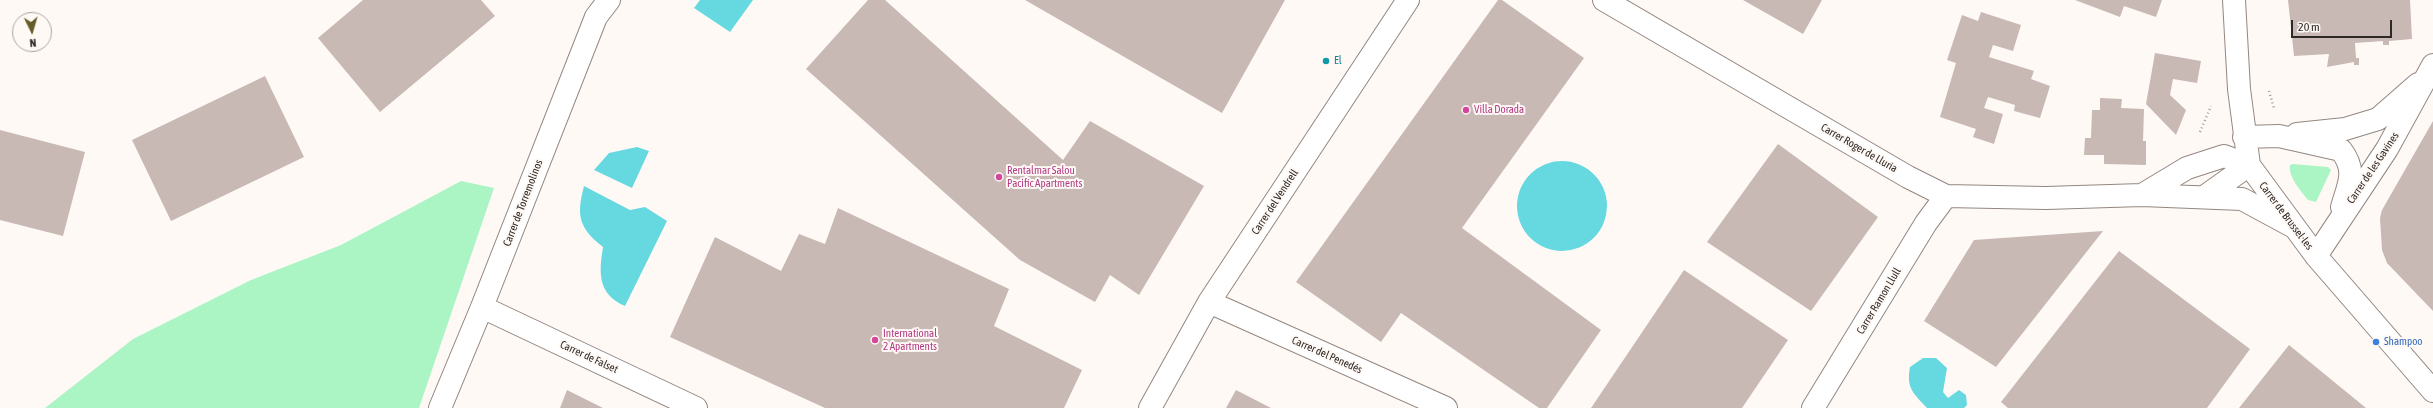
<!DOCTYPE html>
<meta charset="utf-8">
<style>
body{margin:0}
#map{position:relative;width:2433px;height:408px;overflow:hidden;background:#fff9f6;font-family:"Asap Condensed",sans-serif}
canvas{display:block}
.north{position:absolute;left:12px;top:12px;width:40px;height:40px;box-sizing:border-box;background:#fff9f6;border:1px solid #aba6a3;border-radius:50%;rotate:175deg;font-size:11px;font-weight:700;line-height:16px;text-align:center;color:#2e2926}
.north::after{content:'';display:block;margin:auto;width:14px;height:18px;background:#655c29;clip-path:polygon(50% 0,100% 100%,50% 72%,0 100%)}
.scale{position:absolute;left:2291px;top:20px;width:101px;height:18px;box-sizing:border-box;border:2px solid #2e2926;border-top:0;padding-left:5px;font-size:12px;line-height:14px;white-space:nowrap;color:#2e2926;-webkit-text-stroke:3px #fff9f6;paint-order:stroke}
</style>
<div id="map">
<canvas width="2433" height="408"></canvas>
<div class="north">N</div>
<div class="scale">20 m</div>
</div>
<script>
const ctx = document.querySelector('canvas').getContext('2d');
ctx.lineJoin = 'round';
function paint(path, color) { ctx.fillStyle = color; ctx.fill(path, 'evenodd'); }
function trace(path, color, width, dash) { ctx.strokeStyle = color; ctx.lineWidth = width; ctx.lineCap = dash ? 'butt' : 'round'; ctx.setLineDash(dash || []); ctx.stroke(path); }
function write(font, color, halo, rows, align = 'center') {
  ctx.font = font + ' "Asap Condensed",sans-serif'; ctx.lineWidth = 4; ctx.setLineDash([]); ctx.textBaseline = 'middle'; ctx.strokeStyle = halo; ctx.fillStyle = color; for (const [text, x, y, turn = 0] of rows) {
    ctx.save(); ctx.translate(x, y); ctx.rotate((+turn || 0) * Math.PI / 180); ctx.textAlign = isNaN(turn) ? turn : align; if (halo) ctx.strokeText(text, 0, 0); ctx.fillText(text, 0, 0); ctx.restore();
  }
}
const green = new Path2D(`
 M2293,164L2328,167L2331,170L2316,202L2308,200C2301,191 2288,177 2290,165Z
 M461,181L494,188L419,408H45L133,339L251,280L341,245Z`);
const water = new Path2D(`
 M700,0H753L730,32L694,8Z
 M637,147L649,151L632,188L594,170L609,153Z
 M1517 206a45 45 0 1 1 90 0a45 45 0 1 1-90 0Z
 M584,186L630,210L645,207L667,221L625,306C597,294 599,272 603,247C579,228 576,216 584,186Z
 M1923,358H1936L1947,368L1943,392L1948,398L1959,390L1966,395L1967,405L1964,408H1927C1913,393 1906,388 1910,367Z`);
const building = new Path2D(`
 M363,0H481L495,16L380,112L318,38Z
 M868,0H885L1063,160L1090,121L1204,186L1139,295L1110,275L1095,302L1020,260L806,69Z
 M1025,0H1285L1222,113Z
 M1498,0H1502L1584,58L1462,228L1601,330L1547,408H1539L1401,313L1381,342L1296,282Z
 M1743,0H1822L1803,34Z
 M2075,0H2162L2156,17L2124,6L2120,17Z
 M2288,0H2410L2412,39L2389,41V45H2383V41L2355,43L2356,58H2359V65H2354V62L2327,67L2329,54L2294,56Z
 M1981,12L2021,25L2013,51L1993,45L1989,57L2034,71L2031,79L2050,86L2040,118L2014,111L2015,105L1988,97L1984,108L2003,114L1994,144L1973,137L1976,129L1940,117L1956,63L1947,60L1962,15L1978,21Z
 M2155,53L2201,61L2197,83L2173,79L2170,95L2186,110L2176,135L2146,104Z
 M265,76L304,157L171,221L132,140Z
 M2100,98L2122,99L2121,108L2144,109L2143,141H2146V165L2104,164V155H2084L2085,138H2091L2092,110H2100Z
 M2433,121V311L2387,263L2382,250L2380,218L2382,210Z
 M0,130L85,152L63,236L0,220Z
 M1778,144L1878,217L1811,311L1707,242Z
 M838,208L1009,289L994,326L1082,370L1064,408H825L670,337L715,237L781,271L799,234L825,244Z
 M2103,231L1996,367L1924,321L1974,240Z
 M2119,251L2250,349L2207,408H2008L2001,402Z
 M1684,270L1788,340L1742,408H1591Z
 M2289,345L2366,408H2239Z
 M567,390L603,408H560Z
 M1236,390L1271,408H1226Z`);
const path = new Path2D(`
 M2269,91L2274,108
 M2200,132L2211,106`);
const minor = new Path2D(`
 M1604,0L1908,177L1946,196L2046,198L2142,195L2242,199L2294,227
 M2234,0L2239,89L2249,165L2316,256L2433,391
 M2297,134L2345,129L2378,119L2418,84
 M2244,137L2279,136L2341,150C2357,171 2349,183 2342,207
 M2142,195L2187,168L2224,156L2249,165
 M2204,197L2249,165
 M2316,256L2387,149L2433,65
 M1209,302L1446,408
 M482,307L696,408
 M440,408L482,307L596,17L609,0
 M1150,408L1209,302L1408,0
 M1813,408L1926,223L1946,196`);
const markers = [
 [1326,61,4,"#0f9aa8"],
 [1466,110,4,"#d1479c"],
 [999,177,4,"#d1479c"],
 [875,340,4,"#d1479c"],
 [2376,342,4,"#3f7fe0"]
];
const cultureNames = [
 ["El",1334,61]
];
const hotelNames = [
 ["Villa Dorada",1474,110],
 ["Rentalmar Salou",1007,171],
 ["Pacific Apartments",1007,184],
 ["International",883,334],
 ["2 Apartments",883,347]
];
const streetNames = [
 ["Carrer Roger de Lluria",1859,148,30],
 ["Carrer de les Gavines",2373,168,-56],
 ["Carrer del Vendrell",1275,202,-57],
 ["Carrer de Torremolinos",523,203,-69],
 ["Carrer de Brussel·les",2286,216,53],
 ["Carrer Ramon Llull",1879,301,-59],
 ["Carrer del Penedés",1327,355,24],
 ["Carrer de Falset",589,357,25]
];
const shopNames = [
 ["Shampoo",2384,342]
];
paint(green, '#abf4c3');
paint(water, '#66d9e0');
paint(building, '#c8b9b4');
trace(minor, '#938780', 24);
trace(path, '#a09a97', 2.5, [1, 3]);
trace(minor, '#fff', 22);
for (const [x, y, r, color] of markers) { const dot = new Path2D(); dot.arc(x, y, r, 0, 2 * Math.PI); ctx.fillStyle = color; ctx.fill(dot); trace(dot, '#fff9f6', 1.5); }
write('11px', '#0d838f', '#fff9f6', cultureNames, 'left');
write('11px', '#b23c85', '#fff9f6', hotelNames, 'left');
write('11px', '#2e2926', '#fff9f6', streetNames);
write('11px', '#366cbe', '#fff9f6', shopNames, 'left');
</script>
